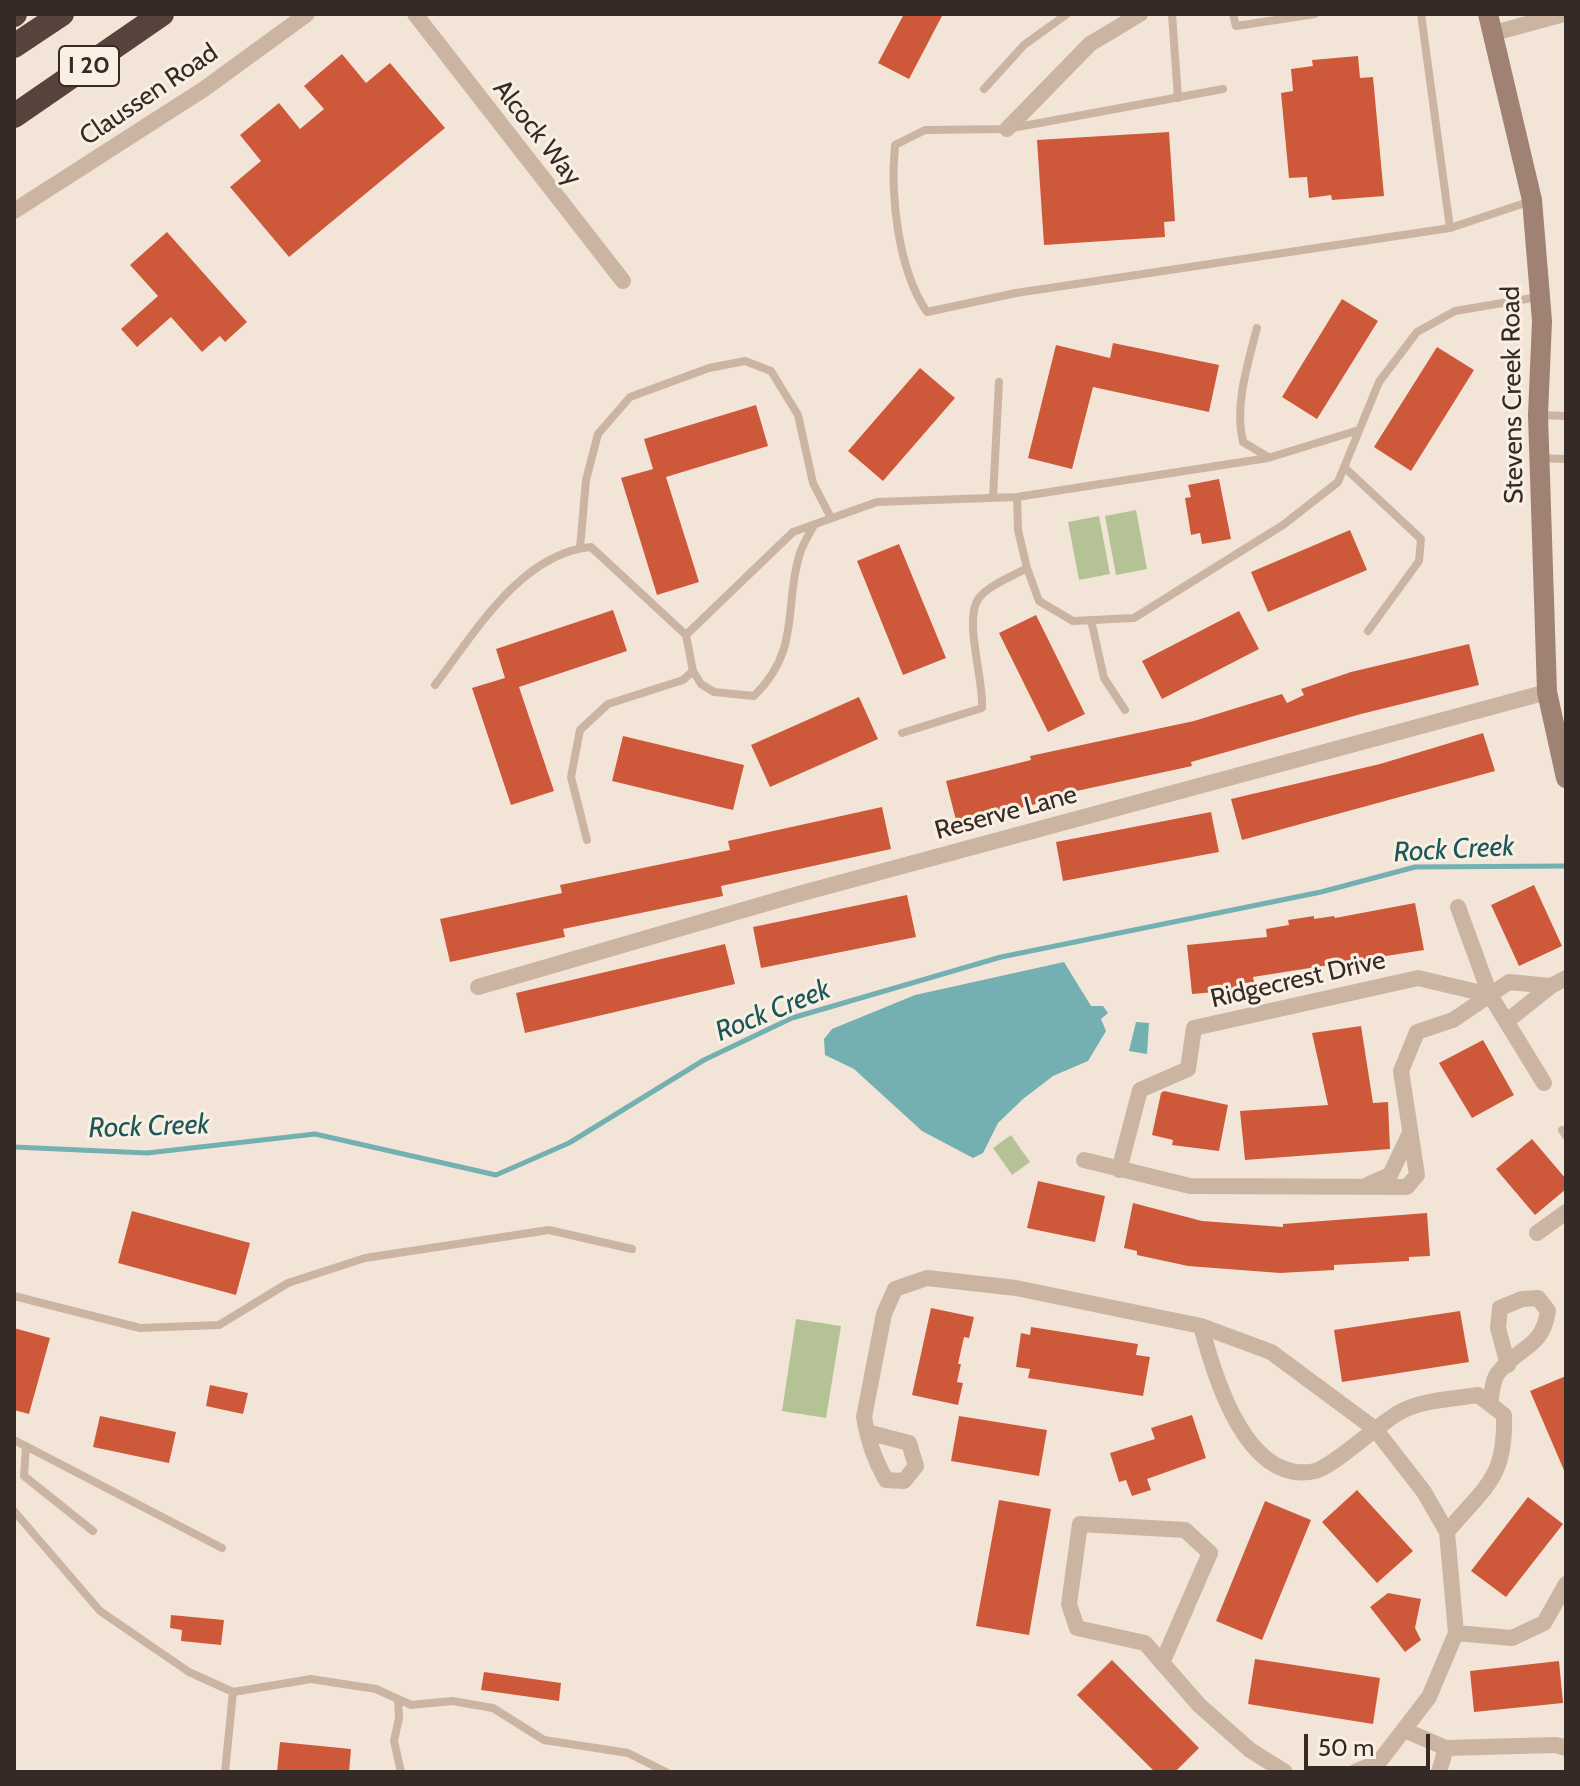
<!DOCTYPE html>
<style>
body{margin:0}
#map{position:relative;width:1580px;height:1786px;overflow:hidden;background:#f2e5d7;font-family:Cabin,sans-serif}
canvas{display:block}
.frame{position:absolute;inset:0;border:16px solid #352a25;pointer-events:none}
.scale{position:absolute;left:1304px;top:1734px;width:126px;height:36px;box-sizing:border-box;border:4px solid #352a25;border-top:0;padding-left:10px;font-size:24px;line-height:28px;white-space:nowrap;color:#352a25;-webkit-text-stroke:6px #faefe3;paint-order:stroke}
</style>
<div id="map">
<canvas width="1580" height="1786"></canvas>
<div class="frame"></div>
<div class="scale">50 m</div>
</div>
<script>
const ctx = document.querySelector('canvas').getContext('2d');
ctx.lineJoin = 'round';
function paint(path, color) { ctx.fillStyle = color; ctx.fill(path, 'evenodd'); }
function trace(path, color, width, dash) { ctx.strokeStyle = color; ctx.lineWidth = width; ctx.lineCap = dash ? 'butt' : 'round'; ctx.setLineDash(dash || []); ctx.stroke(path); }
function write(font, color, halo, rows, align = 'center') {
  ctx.font = font + ' Cabin,sans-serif'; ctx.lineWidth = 6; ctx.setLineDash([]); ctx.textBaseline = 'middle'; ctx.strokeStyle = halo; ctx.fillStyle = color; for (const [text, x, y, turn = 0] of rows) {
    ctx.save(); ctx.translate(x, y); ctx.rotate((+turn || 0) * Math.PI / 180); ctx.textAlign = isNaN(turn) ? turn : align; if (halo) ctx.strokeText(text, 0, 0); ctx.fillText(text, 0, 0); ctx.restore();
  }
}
const green = new Path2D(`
 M1136,510L1147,569L1116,575L1105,516Z
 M1099,516L1110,574L1079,580L1068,522Z
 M1011,1135L1030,1162L1012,1175L993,1148Z
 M796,1319L841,1326L826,1418L782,1411Z`);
const water = new Path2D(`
 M1064,962L1091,1006H1103L1108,1013L1101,1019L1106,1031L1088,1061L1053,1076L1023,1099L998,1123L983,1153L973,1158L922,1131L854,1069L825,1055L824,1039L832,1029L915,995Z
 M1136,1022L1149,1023L1147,1054L1129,1051Z`);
const stream = new Path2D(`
 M14,1147L147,1153L315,1134L496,1175L569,1143L704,1060L792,1018L1001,957L1321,892L1415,867L1566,866`);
const building = new Path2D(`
 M904,14H943L909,79L878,63Z
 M342,54L366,83L390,63L445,128L289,257L230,187L261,161L240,135L279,103L300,129L324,109L304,86Z
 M1358,56L1360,78L1373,77L1384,196L1332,200L1331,195L1309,198L1307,177L1289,178L1281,93L1293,91L1291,69L1313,66L1312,60Z
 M1169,132L1175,221L1164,222L1165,237L1044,245L1037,140Z
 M167,232L247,322L225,342L220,336L202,352L171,317L137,347L121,329L158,296L130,265Z
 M1342,299L1378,321L1317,419L1282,397Z
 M1113,343L1219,365L1209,412L1093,387L1072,469L1028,458L1056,345L1110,358Z
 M1437,347L1474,370L1411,471L1374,447Z
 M920,368L955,398L883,481L848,451Z
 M756,405L768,446L666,477L699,582L657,595L621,478L653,469L644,439Z
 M1219,479L1231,539L1202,544L1200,533L1191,535L1185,498L1191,497L1188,485Z
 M1350,530L1367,570L1268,612L1251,572Z
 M899,544L946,658L903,675L857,561Z
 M613,610L627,651L519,687L554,791L511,805L472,688L505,678L496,649Z
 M1239,611L1259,649L1162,699L1142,661Z
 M1036,615L1085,714L1048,732L999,633Z
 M1469,644L1479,685L1361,714L1191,762L1192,766L1035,800L1036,804L957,824L946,781L1031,760L1030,756L1194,721L1282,694L1287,703L1304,695L1301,689L1351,672Z
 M859,697L878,739L770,787L751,745Z
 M1483,733L1495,771L1242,840L1231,799L1380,764Z
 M623,736L744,765L733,810L612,781Z
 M882,807L891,849L721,886L723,896L563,929L565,937L450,962L440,919L562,893L560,885L730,850L728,841Z
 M1211,812L1219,852L1063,881L1056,842Z
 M1534,885L1562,946L1519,966L1491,905Z
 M907,895L916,937L761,968L753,927Z
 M1415,903L1424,950L1253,977L1254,982L1237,984L1238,990L1192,994L1187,945L1267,937L1266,929L1289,925L1288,920L1314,916V919L1334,916L1335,918Z
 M725,944L735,984L525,1033L516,993Z
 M1361,1026L1373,1103L1388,1102L1390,1149L1245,1160L1240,1111L1328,1105L1312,1033Z
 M1483,1040L1514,1095L1472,1118L1439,1063Z
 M1164,1091L1228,1105L1219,1151L1172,1145L1173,1140L1152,1135L1161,1093Z
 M1532,1139L1566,1179V1189L1535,1215L1496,1169Z
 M1038,1181L1105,1196L1095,1242L1027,1228Z
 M1133,1203L1202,1221L1283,1227V1224L1427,1213L1430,1256L1409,1257V1261L1334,1265V1270L1280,1273L1188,1266L1137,1255V1251L1124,1248Z
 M132,1211L250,1243L236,1295L118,1263Z
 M931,1308L974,1317L969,1338L964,1337L958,1364H961L957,1382L963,1383L958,1405L912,1395Z
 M1460,1311L1469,1362L1342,1382L1334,1330Z
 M1031,1327L1138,1344L1136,1355L1150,1357L1143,1396L1028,1378L1030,1369L1016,1367L1021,1333L1030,1335Z
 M14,1328L50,1338L29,1414L14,1410Z
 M1566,1376V1475L1530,1391Z
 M210,1385L248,1393L243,1414L206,1406Z
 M1192,1415L1206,1458L1147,1479L1151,1490L1132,1496L1126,1480L1119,1482L1110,1453L1155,1439L1151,1428Z
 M100,1416L176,1432L169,1463L93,1447Z
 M959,1416L1047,1430L1039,1476L951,1461Z
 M1357,1490L1413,1551L1377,1583L1322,1522Z
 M1528,1497L1563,1524L1506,1597L1471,1571Z
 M999,1500L1051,1509L1029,1635L976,1626Z
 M1265,1501L1311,1520L1262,1640L1216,1621Z
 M1388,1593L1421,1599L1415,1628L1421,1640L1405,1652L1370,1607Z
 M171,1615L224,1620L221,1645L181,1641L182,1630L170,1628Z
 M1255,1659L1380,1678L1373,1724L1248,1704Z
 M1112,1660L1199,1748L1175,1772H1155L1077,1695Z
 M1559,1661L1563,1703L1474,1712L1470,1671Z
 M484,1672L561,1683L559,1701L481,1690Z
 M280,1742L351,1749L349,1772H277Z`);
const lane = new Path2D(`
 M1172,14L1178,98
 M1233,14L1236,26L1315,14
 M1421,14L1450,228
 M984,89L1024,45L1067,14
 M1223,89L1007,129L925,130L895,145C890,195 898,270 927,312L1016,293L1450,228L1531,201
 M1257,328C1248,363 1234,406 1243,442L1268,457
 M1539,415L1566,416
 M1540,458L1566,459
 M1344,467L1421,539L1419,561L1368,631
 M1017,497L1018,530L1027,568L1039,601L1073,621L1134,618L1283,525L1338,482L1379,382L1417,332L1455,311L1538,297
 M993,498L999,382
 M580,548L586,480L598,434L630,397L709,368L745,361L771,371L798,415L813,483L831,518
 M1091,620L1104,678L1125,710
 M686,635L793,532L877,502L1017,497L1268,458L1359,430
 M435,685C474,634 521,553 591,547L686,635L693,671L701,684L714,692L754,696C802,649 783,607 800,553C803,544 809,534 814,525
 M902,733L982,708C984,679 963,619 979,598C989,585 1013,576 1027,568
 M587,840L571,777L580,730L608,704L683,680L693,671
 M1562,1130L1566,1136
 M14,1296L140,1328L219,1325L288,1283L365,1258L549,1230L632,1249
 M14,1440L222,1548
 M26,1446L24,1476L93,1531
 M14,1511L100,1611L189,1672L233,1692L311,1679L376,1689L411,1705L452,1701L493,1708L544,1740L628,1753L666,1772
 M398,1699L399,1718L394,1741L401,1772
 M225,1772L233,1692`);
const street = new Path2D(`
 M415,14L623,281
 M1494,33L1564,14
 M1007,129L1090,44L1140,14
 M14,211L204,89L307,14
 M1458,907L1490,995L1544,1083
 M478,987L795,895L1547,692
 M1507,1021L1551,986
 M1084,1160L1190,1186L1407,1187L1417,1175L1401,1071L1417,1032L1453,1020L1509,982L1551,986L1566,978
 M1119,1170L1140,1090L1188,1069L1194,1028L1418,978L1490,995
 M1369,1184L1390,1175L1410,1133
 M1537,1233L1566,1212
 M1201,1326C1214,1375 1246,1486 1315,1471C1333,1467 1378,1424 1400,1412C1422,1400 1453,1399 1478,1395L1504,1415C1506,1479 1485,1486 1447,1532
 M1490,1404C1492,1395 1492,1380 1498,1373C1518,1346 1542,1350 1548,1311L1538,1298L1522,1299L1500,1308L1498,1328L1508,1365
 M867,1432L909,1443L916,1466L904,1481L886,1480C874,1458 868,1441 864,1417L884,1314L895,1289L927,1278L1016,1288L1201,1326L1271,1352L1375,1429L1424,1492L1447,1532L1456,1633
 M1162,1663L1210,1553L1185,1530L1080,1524L1069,1604L1077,1628L1145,1643L1199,1705L1250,1750L1285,1772
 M1404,1730L1446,1748L1556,1745L1566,1748
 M1355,1772L1379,1762L1429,1697L1456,1633L1512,1638L1544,1623L1566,1584
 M1439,1772L1446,1748`);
const secondary = new Path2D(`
 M1488,14L1532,200L1542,321L1538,415L1547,692L1566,778`);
const highway = new Path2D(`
 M14,15L15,14
 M14,46L62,14
 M14,116L162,14`);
const shields = [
 [89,66,60]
];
const shieldNames = [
 ["I 20",89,66]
];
const streetNames = [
 ["Claussen Road",149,95,-34],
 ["Alcock Way",537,133,52],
 ["Stevens Creek Road",1513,395,-91],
 ["Reserve Lane",1006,813,-15],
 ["Ridgecrest Drive",1298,980,-13]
];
const waterNames = [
 ["Rock Creek",1454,850,-3],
 ["Rock Creek",773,1011,-22],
 ["Rock Creek",149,1127,-2]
];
paint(green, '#b5c296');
paint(water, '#74b0b1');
trace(stream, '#74b0b1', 5);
paint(building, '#ce593a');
trace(lane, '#cbb4a2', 8);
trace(street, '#cbb4a2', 16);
trace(secondary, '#9f8274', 20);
trace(highway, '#57433c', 24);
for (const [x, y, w] of shields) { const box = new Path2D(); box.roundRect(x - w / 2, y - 20, w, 40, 6); ctx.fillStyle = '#faefe3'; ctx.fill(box); trace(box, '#352a25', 2); }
write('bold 24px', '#352a25', null, shieldNames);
write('26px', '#352a25', '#faefe3', streetNames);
write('italic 28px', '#195759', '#faefe3', waterNames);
</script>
